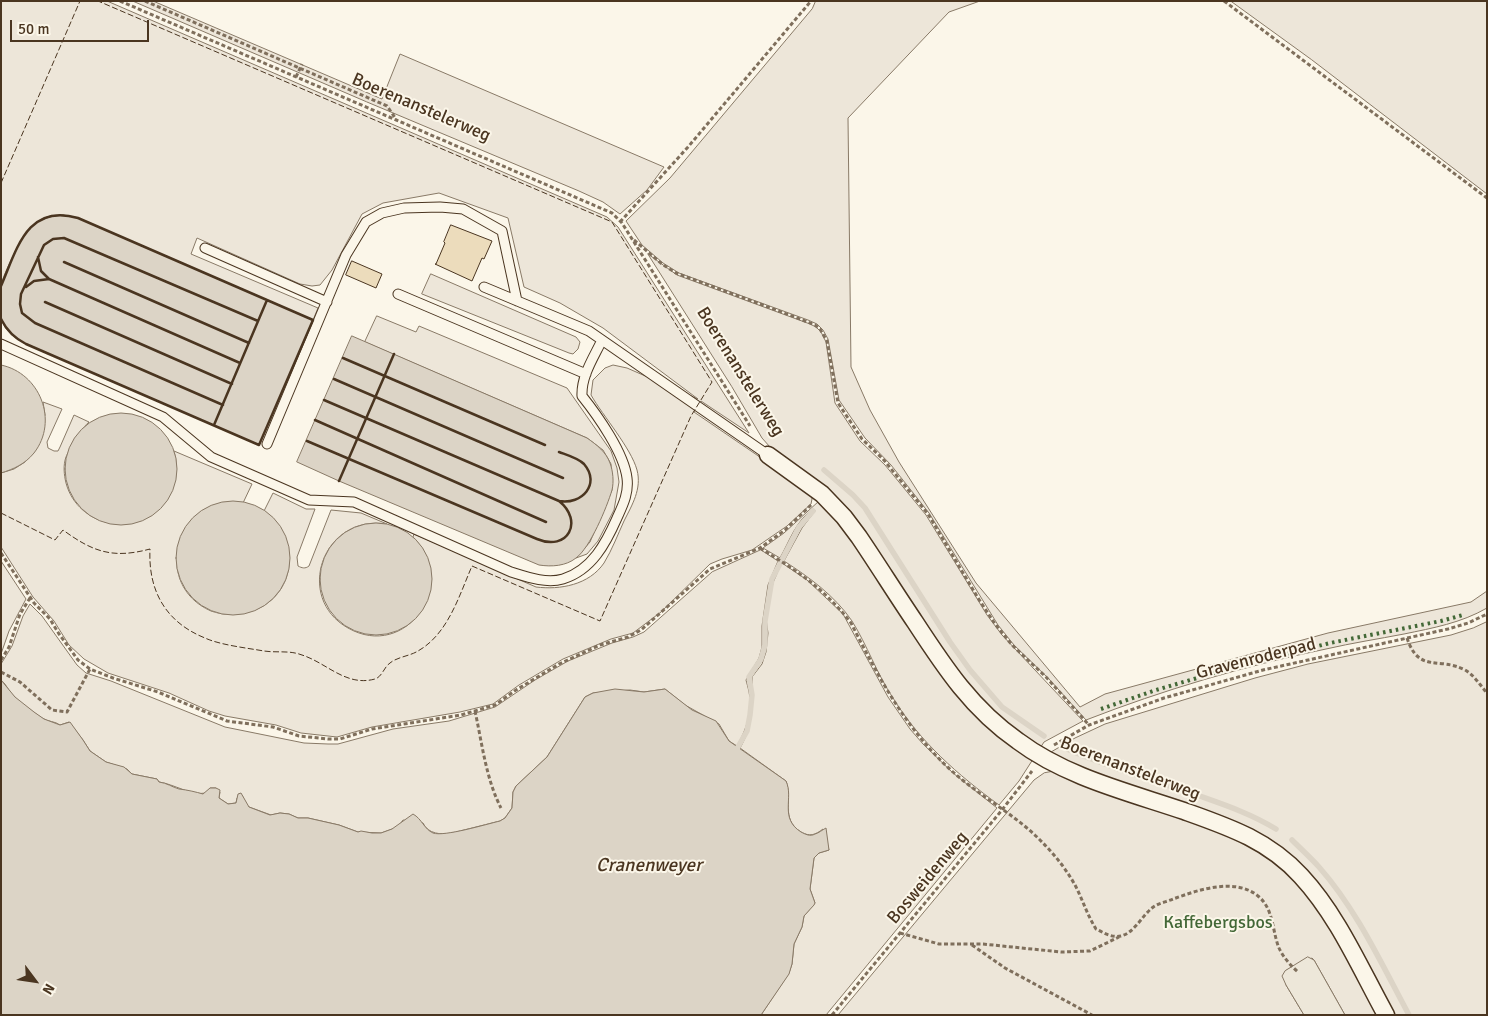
<!DOCTYPE html>
<style>
body{margin:0}
#map{position:relative;width:1488px;height:1016px;overflow:hidden;background:#fbf6e9;font-family:Signika,sans-serif}
canvas{display:block}
.frame{position:absolute;inset:0;border:2px solid #4a3520;pointer-events:none}
.north{position:absolute;left:10px;top:956px;width:50px;height:50px;-webkit-text-stroke:4px #fbf6e9;paint-order:stroke;rotate:121deg;font-size:14px;font-weight:700;line-height:20px;text-align:center;color:#4a3520}
.north::after{content:'';display:block;margin:auto;width:18px;height:22px;background:#4a3520;clip-path:polygon(50% 0,100% 100%,50% 72%,0 100%)}
.scale{position:absolute;left:10px;top:20px;width:139px;height:22px;box-sizing:border-box;border:2px solid #4a3520;border-top:0;padding-left:6px;font-size:15px;line-height:18px;white-space:nowrap;color:#4a3520;-webkit-text-stroke:4px #fbf6e9;paint-order:stroke}
</style>
<div id="map">
<canvas width="1488" height="1016"></canvas>
<div class="frame"></div>
<div class="north">N</div>
<div class="scale">50 m</div>
</div>
<script>
const ctx = document.querySelector('canvas').getContext('2d');
ctx.lineJoin = 'round';
function paint(path, color) { ctx.fillStyle = color; ctx.fill(path, 'evenodd'); }
function trace(path, color, width, dash) { ctx.strokeStyle = color; ctx.lineWidth = width; ctx.lineCap = dash ? 'butt' : 'round'; ctx.setLineDash(dash || []); ctx.stroke(path); }
function write(font, color, halo, rows, align = 'center') {
  ctx.font = font + ' Signika,sans-serif'; ctx.lineWidth = 4; ctx.setLineDash([]); ctx.textBaseline = 'middle'; ctx.strokeStyle = halo; ctx.fillStyle = color; for (const [text, x, y, turn = 0] of rows) {
    ctx.save(); ctx.translate(x, y); ctx.rotate((+turn || 0) * Math.PI / 180); ctx.textAlign = isNaN(turn) ? turn : align; if (halo) ctx.strokeText(text, 0, 0); ctx.fillText(text, 0, 0); ctx.restore();
  }
}
const green = new Path2D(`
 M1,1H107L607,217L618,227L625,238L749,433L701,401L694,412L811,492L812,499L811,504L787,526L752,550L722,559L710,564L661,612L633,633L611,639L563,659L519,685L493,704L460,712L372,727L337,737L301,733L276,725L225,716L209,711L169,693L108,673L84,659L69,645L54,621L33,597L1,547V473L14,469L25,462L45,415L43,402L62,409L47,442L48,448L54,451H58L60,447L74,415L89,422C82,428 78,436 74,444C71,448 68,452 66,457C63,465 64,475 66,483C78,528 139,539 166,501C176,486 179,469 174,451L252,484L243,503C175,496 151,585 211,611C220,614 228,615 237,614C293,609 307,544 264,511L273,493L306,509H315L297,557L298,566C302,568 305,569 309,566L331,510L361,513L387,524C322,514 294,598 348,628C406,661 460,584 413,537L414,534L536,587C560,590 589,585 604,563C612,550 618,534 624,521C632,505 642,489 637,470C631,448 603,416 591,395L593,380L605,368L613,365L627,368L698,399L603,328L560,303L524,287L508,218L439,193L383,203L362,214L332,270L320,285L312,286L300,284L197,238L191,254L318,308L313,320L78,218C27,203 17,249 1,286Z
 M133,1H153L382,99L400,54L664,167L647,190L620,214L603,202L579,191L367,102Z
 M816,1H980L949,12L848,118L851,367L870,410L899,462L976,583L1080,707L1105,694L1328,633L1471,602L1487,591V608C1461,623 1433,628 1404,634C1378,639 1352,643 1326,649C1244,666 1163,690 1086,720L1049,679L1014,645L998,625L929,513L891,465L865,438L839,400L828,339L823,330L817,324L808,320L679,273L663,263L642,245L626,221L670,178L812,9Z
 M1231,1H1487V194L1312,60Z
 M648,254L677,275L810,324L816,327L821,332L826,342L835,403L860,441L885,465L926,515L987,615L1002,635L1083,721L1044,742L1019,781L999,805C958,775 920,742 893,698C877,674 867,645 852,621C835,596 809,577 784,561L802,528L815,511L814,509C797,518 789,542 780,558L763,548L784,533L819,501L798,468L770,447L762,438L732,387Z
 M431,274L576,337L580,342L578,349L573,354L569,353L422,294Z
 M377,316L416,332L419,326L567,388L611,451L617,468L619,482L614,510L598,541L587,554L576,558L590,542L612,490L611,464L603,450L587,438L365,342Z
 M761,550L778,561L768,585L762,626V647L759,658L746,680C747,684 748,687 749,692C753,711 746,730 737,746L729,741L719,724L685,705L665,689L644,692L630,690L593,693L585,697L547,757L516,786L513,792L512,808L505,818L500,821L452,833C441,835 428,834 423,823L403,820L398,827L381,833L358,832L339,825L308,818H298L289,814L280,813L271,815L249,807L246,804L242,795L237,798L236,803L228,804L219,798L220,792L216,788H210L206,793C191,796 174,784 159,782L157,779L132,774L127,769L106,762L90,751L83,740L69,722L60,725C55,721 48,722 42,718C32,711 18,702 11,693C7,688 6,684 1,680V664L12,646L23,616L30,604L42,616L77,665L86,673L111,681L225,727L304,743L328,744H338L393,729L449,721L495,707L535,680L568,661L612,643L633,637L644,632L712,572Z
 M1,561L26,599L9,631L1,654Z
 M782,563L807,580L843,614L888,697L910,729L923,744L953,773L997,808L826,1015H761L789,973L792,964L794,944L802,927L804,916L815,903L810,889L814,858L819,853L829,850L823,829C815,835 810,837 801,832C780,819 793,799 786,781L740,748C754,724 752,703 752,677L762,664L766,652L768,633L766,619L773,583Z
 M1487,622V1015H1393L1292,859L1109,778L1076,766L1051,752L1075,738L1105,724L1255,678L1308,664L1451,635L1473,628Z
 M1055,771L1225,833L1266,856L1291,876L1324,917L1378,1015H1345L1314,960L1312,958L1285,971L1286,985L1304,1015H838L1034,780L1044,773Z`);
const parking = new Path2D(`
 M1308,957L1314,960L1345,1015H1304L1286,985L1282,976L1285,971Z`);
const water = new Path2D(`
 M63,215L78,218L313,320L259,445L26,344C16,339 5,332 2,320C0,314 0,292 1,285C3,275 23,233 31,227C40,219 50,216 63,215Z
 M352,336L587,438C597,445 606,452 610,463C613,471 614,482 612,490C607,507 590,548 576,558C566,566 552,567 539,565L339,481L297,462Z
 M1,365C40,373 59,421 34,453C25,464 14,469 1,473Z
 M65 469a56 56 0 1 1 112 0a56 56 0 1 1-112 0Z
 M176 558a57 57 0 1 1 114 0a57 57 0 1 1-114 0Z
 M320 579a56 56 0 1 1 112 0a56 56 0 1 1-112 0Z
 M1,680L15,697L34,712L44,719L60,725L70,722L83,740L90,751L106,762L124,767L132,774L157,779L159,782C167,783 172,787 179,789C188,790 196,792 203,794L210,788H216L220,790L219,798L228,804L236,803L238,794L241,793L249,807L270,815L280,813L289,814L298,818H308L339,825L358,832L361,831L372,833H381L392,829L413,814C422,819 424,829 433,833C444,837 487,824 500,821L505,818L512,808L513,792L516,786L547,757L585,697L593,693L615,689L644,692L665,689L692,710L716,721L729,741L786,781C794,798 779,818 801,832C805,834 810,837 815,834C819,833 822,830 826,828L829,850L819,853L814,858L810,889L815,903L814,905L804,916L802,927L794,944L792,964L789,974L761,1015H1Z`);
const stream = new Path2D(`
 M824,470L853,495L865,508L950,642L970,670L1002,707L1044,736
 M738,747L747,731L750,715L752,695L749,677L761,659L765,645V621L772,579L799,527L813,511
 M1067,749C1108,767 1152,780 1194,794C1222,804 1250,813 1276,829
 M1292,840C1301,849 1311,858 1319,867C1357,910 1382,965 1409,1015`);
const building = new Path2D(`
 M451,225L492,241L484,259L482,258L472,281L435,264H436L445,243L444,242Z
 M352,261L382,274L376,288L346,275Z`);
const path = new Path2D(`
 M120,1L612,213L622,223L750,426
 M145,1L387,106L396,119
 M1224,1L1487,198
 M296,77L302,64
 M620,222L688,147L811,1
 M634,240L662,264L676,273L795,317L815,325L820,329L827,341L838,403L862,439L883,459L928,514L978,598L995,624L1012,645L1046,677L1089,725
 M760,548C797,571 824,588 851,623C879,678 906,730 953,772C981,797 1016,815 1042,842C1056,856 1070,874 1078,891C1084,904 1088,916 1096,929C1104,933 1112,938 1121,936C1134,933 1142,916 1152,908C1158,903 1166,902 1173,899C1198,890 1235,877 1258,896C1274,909 1272,931 1279,948C1283,957 1291,966 1298,972
 M1,553L34,603L50,619L59,634L78,660L90,669L113,678L158,692L227,721L273,727L299,736L328,739H340L372,729L461,715L495,705L516,690L559,664L600,645L628,637L641,630L710,569L760,548L785,530L811,505
 M1407,638C1419,674 1438,656 1465,670C1474,675 1480,685 1487,693
 M1,660L9,647L20,614L30,598
 M1,672L20,682L52,710L67,712L90,669
 M475,711C482,743 486,779 501,808
 M1054,745L1089,725L1164,698L1263,670L1448,629L1468,623L1487,614
 M900,933L939,944H983L1061,952L1090,951L1119,937
 M972,945L1005,968L1092,1015
 M832,1015L1002,810L1032,771`);
const service = new Path2D(`
 M205,248L327,302
 M484,287L589,331L768,455
 M398,294L586,374
 M1,344L163,417L211,457L309,500L354,502L511,572C527,577 546,584 563,579C592,570 606,543 617,518C623,505 629,493 627,478C624,453 598,416 582,396C581,376 594,357 602,340
 M267,444L346,255L366,222L382,213L404,208L440,207L463,209L502,231L517,301`);
const minor = new Path2D(`
 M768,455L822,494L844,517L859,537C878,565 896,594 915,622C945,668 972,709 1018,741C1066,777 1128,792 1184,811C1229,827 1268,840 1301,876C1338,916 1360,968 1386,1015`);
const hedge = new Path2D(`
 M1101,709L1156,690L1235,667L1330,643L1441,621L1463,615`);
const fence = new Path2D(`
 M1,183L80,1
 M1,513L55,540L63,530C93,552 113,559 150,549C148,590 165,622 205,638C220,645 247,648 264,651C277,653 289,650 302,655C327,663 346,687 375,679C382,677 384,667 390,663C397,657 410,656 418,651C448,634 459,596 472,566L600,621L691,416L712,382L612,222L98,1`);
const wall = new Path2D(`
 M38,257L41,271L49,279L240,363
 M64,262L249,343
 M1,286C17,249 27,203 78,218L313,320L259,445L26,344C14,338 7,331 1,319
 M26,287L34,281L49,279
 M45,302L232,384
 M343,358L545,445
 M334,379L563,478
 M324,400L559,501
 M223,405L35,323L22,313L20,304L21,294L44,245L53,239L64,238L258,321
 M315,420L546,522
 M214,425L267,300
 M307,441L537,539C568,552 584,521 559,501C582,505 601,484 584,464C578,458 567,455 559,452
 M339,481L394,354`);
const streetNames = [
 ["Boerenanstelerweg",421,108,23],
 ["Boerenanstelerweg",740,372,58],
 ["Gravenroderpad",1256,659,-14],
 ["Boerenanstelerweg",1130,769,21],
 ["Bosweidenweg",928,878,-50]
];
const parkNames = [
 ["Kaffebergsbos",1218,923]
];
const waterNames = [
 ["Cranenweyer",649,866]
];
paint(green, '#ede6d9');
trace(green, '#887966', 1);
paint(parking, '#ede7d9');
trace(parking, '#887966', 1);
paint(water, '#dcd4c6');
trace(water, '#887966', 1);
trace(stream, '#dcd4c6', 5.5);
paint(building, '#ecdcbc');
trace(building, '#4a3520', 1);
trace(service, '#4a3520', 11);
trace(minor, '#4a3520', 19);
trace(path, '#7f6f5c', 3, [4, 2.5]);
trace(service, '#fbf6e9', 9);
trace(minor, '#fbf6e9', 16);
trace(hedge, '#436837', 4, [2.5, 4]);
trace(fence, '#4a3520', 1, [6, 2.5]);
trace(wall, '#4a3520', 2.5);
write('18px', '#4a3520', '#fbf6e9', streetNames);
write('18px', '#436837', '#fbf6e9', parkNames);
write('italic 19px', '#4a3520', '#fbf6e9', waterNames);
</script>
